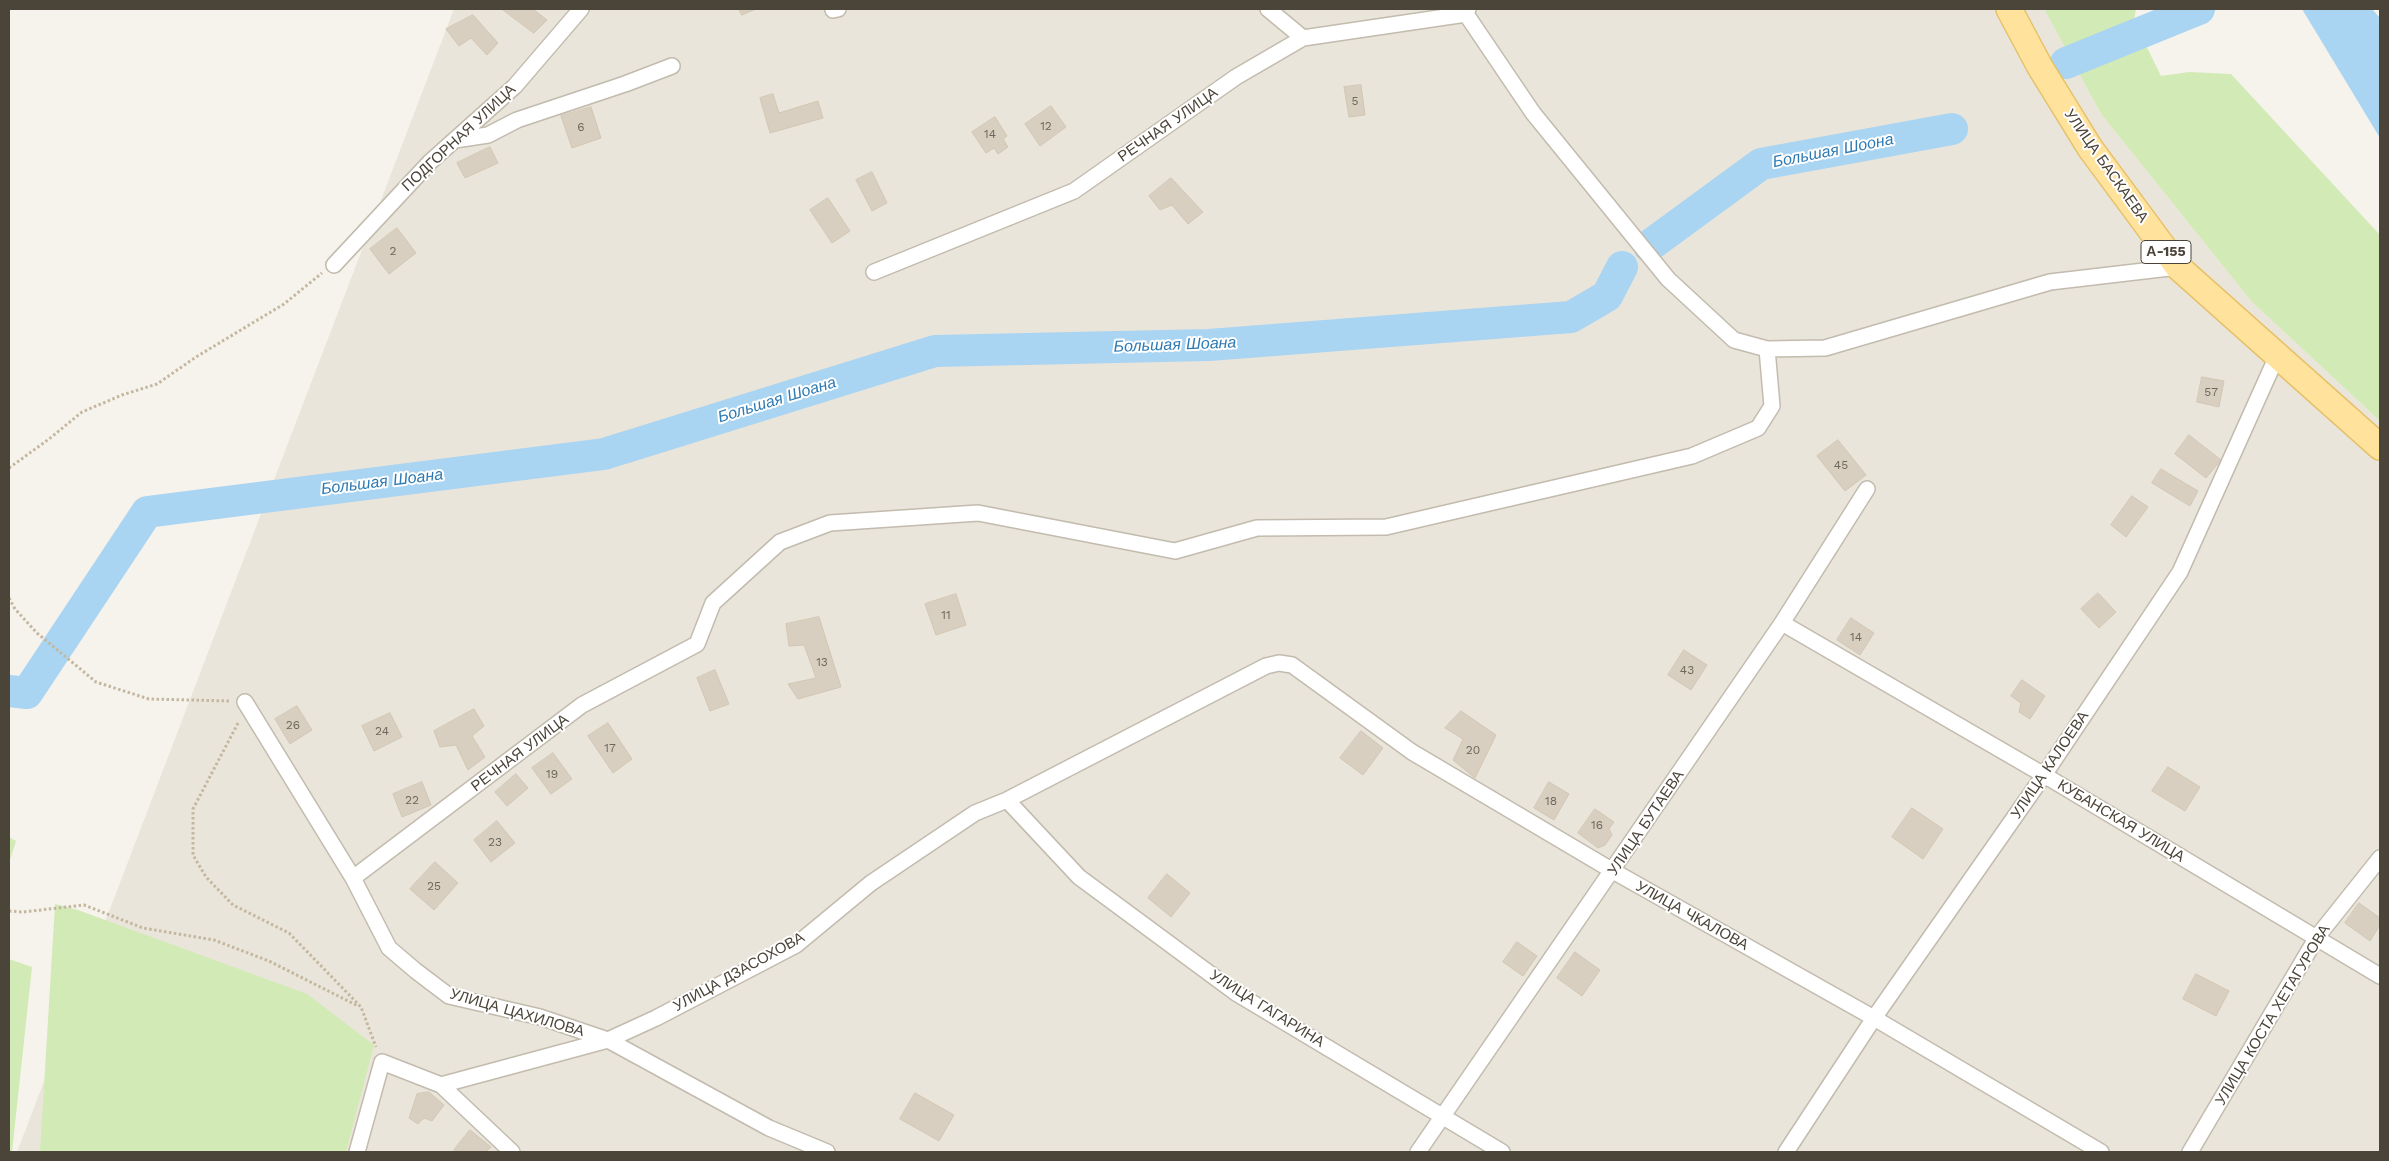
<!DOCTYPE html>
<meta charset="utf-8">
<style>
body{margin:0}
#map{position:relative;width:2389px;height:1161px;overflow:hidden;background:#f6f3ec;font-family:"Work Sans",sans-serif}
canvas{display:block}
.frame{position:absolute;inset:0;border:10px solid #4b4439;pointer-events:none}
</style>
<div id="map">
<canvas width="2389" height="1161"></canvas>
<div class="frame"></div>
</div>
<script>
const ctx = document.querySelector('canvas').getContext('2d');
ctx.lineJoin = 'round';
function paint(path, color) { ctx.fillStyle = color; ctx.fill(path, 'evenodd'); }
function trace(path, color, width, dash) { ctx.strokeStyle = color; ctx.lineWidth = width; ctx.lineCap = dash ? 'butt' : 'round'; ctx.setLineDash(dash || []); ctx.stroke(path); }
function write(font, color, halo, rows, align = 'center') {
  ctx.font = font + ' "Work Sans",sans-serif'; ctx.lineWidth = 4; ctx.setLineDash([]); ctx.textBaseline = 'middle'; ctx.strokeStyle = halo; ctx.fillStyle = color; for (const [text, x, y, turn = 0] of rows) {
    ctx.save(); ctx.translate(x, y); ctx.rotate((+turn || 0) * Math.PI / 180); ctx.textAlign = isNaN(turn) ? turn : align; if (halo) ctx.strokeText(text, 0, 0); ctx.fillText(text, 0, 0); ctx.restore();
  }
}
const residential = new Path2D(`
 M454,9H2044L2101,114L2252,302L2380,421V1152H17Z`);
const green = new Path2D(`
 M2044,9H2136L2134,21L2161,76L2189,72L2231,74L2380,235V421L2252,302L2101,114Z
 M9,837L16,841L9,863Z
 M55,904L78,910L307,994L374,1045L346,1152H40Z
 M9,959L32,967L12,1152H9Z`);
const water = new Path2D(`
 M2302,9H2372L2380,18V138Z`);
const river = new Path2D(`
 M2066,63L2199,9
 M1649,246L1761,164L1952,129
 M9,691L27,693L147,512L604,454L935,351L1209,345L1571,317L1607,296L1622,267`);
const building = new Path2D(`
 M502,9H533L547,20L534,33Z
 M739,9H756L742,15Z
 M473,15L498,43L487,55L471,38L459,46L446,29Z
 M1361,85L1365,115L1349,117L1344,87Z
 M773,94L779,113L818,101L823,118L770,133L760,98Z
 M1051,106L1066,127L1040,146L1025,124Z
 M591,107L601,138L572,148L561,116Z
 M995,117L1007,136L1003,139L1008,147L998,154L994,148L986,153L972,132Z
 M490,147L498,163L465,178L457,163Z
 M872,172L887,203L872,211L856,180Z
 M1171,178L1203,212L1188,224L1172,205L1160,210L1149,196Z
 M828,198L850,231L832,243L810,210Z
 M397,228L416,253L389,274L370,249Z
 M2202,377L2224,381L2219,407L2197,402Z
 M2189,435L2221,460L2206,478L2175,454Z
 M1838,440L1866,475L1845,491L1817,456Z
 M2161,469L2198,491L2190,506L2152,483Z
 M2132,496L2148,507L2126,537L2111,525Z
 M2098,593L2116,612L2099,628L2081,609Z
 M956,594L966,625L936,635L925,604Z
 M819,617L841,687L798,699L788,684L816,678L804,645L789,646L786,624Z
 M1851,618L1874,633L1860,655L1837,640Z
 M1684,650L1707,665L1691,690L1668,675Z
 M715,670L729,704L710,711L697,678Z
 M2022,680L2045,696L2030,719L2019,712L2021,703L2011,696Z
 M297,706L312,730L290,744L275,719Z
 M474,709L484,726L472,736L485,757L468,770L456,745L440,747L434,731Z
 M1461,711L1496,735L1475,778L1453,760L1463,739L1445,728Z
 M390,713L402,737L374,751L362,726Z
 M608,723L632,759L613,773L588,736Z
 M1361,731L1383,748L1363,775L1340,758Z
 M553,753L572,779L551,794L532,768Z
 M2168,767L2200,787L2185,811L2152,791Z
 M516,774L528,788L507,806L495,792Z
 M422,782L431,805L402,817L393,794Z
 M1549,782L1569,794L1554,820L1534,808Z
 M1912,808L1943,829L1923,859L1892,837Z
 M1595,809L1614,822L1609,829L1612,835L1605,845L1598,848L1578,833Z
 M497,821L515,843L491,862L474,840Z
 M435,862L458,883L434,910L410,889Z
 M1167,874L1190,893L1171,917L1148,898Z
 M2359,903L2380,918V925L2370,941L2345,923Z
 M1517,942L1537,956L1523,976L1503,962Z
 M1575,952L1600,970L1582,996L1557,978Z
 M2196,974L2229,991L2216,1016L2183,999Z
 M429,1092L444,1105L432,1121L424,1118L418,1124L409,1118L417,1094Z
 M915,1093L954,1115L939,1141L900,1119Z
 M470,1130L491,1147L486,1152H456L454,1150Z`);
const path = new Path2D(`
 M9,468L49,439L82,412L122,395L157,384L196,357L284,304L322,273
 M9,598L15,609L37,633L96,682L149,699L230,701
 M238,723L193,809V855L206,877L233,905L289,933L361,1007L376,1047
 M9,911L23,912L84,905L143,928L214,940L269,961L358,1006`);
const minor = new Path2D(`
 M1268,9L1303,38
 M833,10L838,9
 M1466,14L1533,113L1668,279L1734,340L1767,349L1825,348L2050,282L2178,267
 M455,140L488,135L517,120L625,84L672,66
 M334,265L430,162L515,86L581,9
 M874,272L1074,191L1236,77L1303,38L1466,14L1468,9
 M1782,623L2044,775L2380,976
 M245,702L353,878L389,948L416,971L449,996L540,1017L608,1040L769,1128L827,1152
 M1007,800L1079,877L1236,993L1502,1152
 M353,878L582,705L697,644L713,603L780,542L830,523L978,513L1175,551L1257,528L1386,527L1692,456L1758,428L1772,406L1767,349
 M441,1085L608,1040L656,1018L796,945L871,883L975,813L1007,800L1266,666L1279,663L1292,665L1412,752L1613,871L1874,1018L2101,1152
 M357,1152L382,1062L441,1085L512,1152
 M1418,1152L1782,623L1867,489
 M1786,1152L1874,1018L2044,775L2180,572L2277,356
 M2190,1152L2317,937L2380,858`);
const primary = new Path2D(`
 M2009,9L2040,67L2090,148L2178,267L2380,447`);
const numberNames = [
 ["5",1355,101],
 ["12",1046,126],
 ["6",581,127],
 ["14",990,134],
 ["2",393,251],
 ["57",2211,392],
 ["45",1841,465],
 ["11",946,615],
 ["14",1856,637],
 ["13",822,662],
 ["43",1687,670],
 ["26",293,725],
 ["24",382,731],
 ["17",610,748],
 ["20",1473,750],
 ["19",552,774],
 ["22",412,800],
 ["18",1551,801],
 ["16",1597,825],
 ["23",495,842],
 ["25",434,886]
];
const shields = [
 [2166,252,50]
];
const shieldNames = [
 ["А-155",2166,252]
];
const streetNames = [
 ["РЕЧНАЯ УЛИЦА",1168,125,-35],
 ["ПОДГОРНАЯ УЛИЦА",459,138,-43],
 ["УЛИЦА БАСКАЕВА",2106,166,55],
 ["РЕЧНАЯ УЛИЦА",520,753,-37],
 ["УЛИЦА КАЛОЕВА",2050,765,-56],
 ["КУБАНСКАЯ УЛИЦА",2121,821,31],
 ["УЛИЦА БУТАЕВА",1646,823,-56],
 ["УЛИЦА ЧКАЛОВА",1692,916,29],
 ["УЛИЦА ДЗАСОХОВА",739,972,-29],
 ["УЛИЦА ГАГАРИНА",1267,1009,32],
 ["УЛИЦА ЦАХИЛОВА",517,1013,16],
 ["УЛИЦА КОСТА ХЕТАГУРОВА",2273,1015,-59]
];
const waterNames = [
 ["Большая Шоона",1833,151,-11],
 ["Большая Шоана",1175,345,-2],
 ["Большая Шоана",777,400,-17],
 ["Большая Шоана",382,482,-7]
];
paint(residential, '#eae5da');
paint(green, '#d2eab5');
paint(water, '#a9d4f2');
trace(river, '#a9d4f2', 32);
paint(building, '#d8cfc1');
trace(building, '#d3c7b4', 1);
trace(minor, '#c2bbae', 18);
trace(primary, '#e6c16a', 28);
trace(path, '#c4b79f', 3, [2.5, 2.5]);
trace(minor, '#fff', 15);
trace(primary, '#ffe39c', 25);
write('12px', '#6e675b', null, numberNames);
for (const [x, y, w] of shields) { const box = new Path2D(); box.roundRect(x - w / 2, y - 11.5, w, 23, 4); ctx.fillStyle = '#fff'; ctx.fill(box); trace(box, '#4b4439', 1); }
write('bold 14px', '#4b4439', null, shieldNames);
write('15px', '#4b4439', '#fff', streetNames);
write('italic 16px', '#2e7ab2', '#fff', waterNames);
</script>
